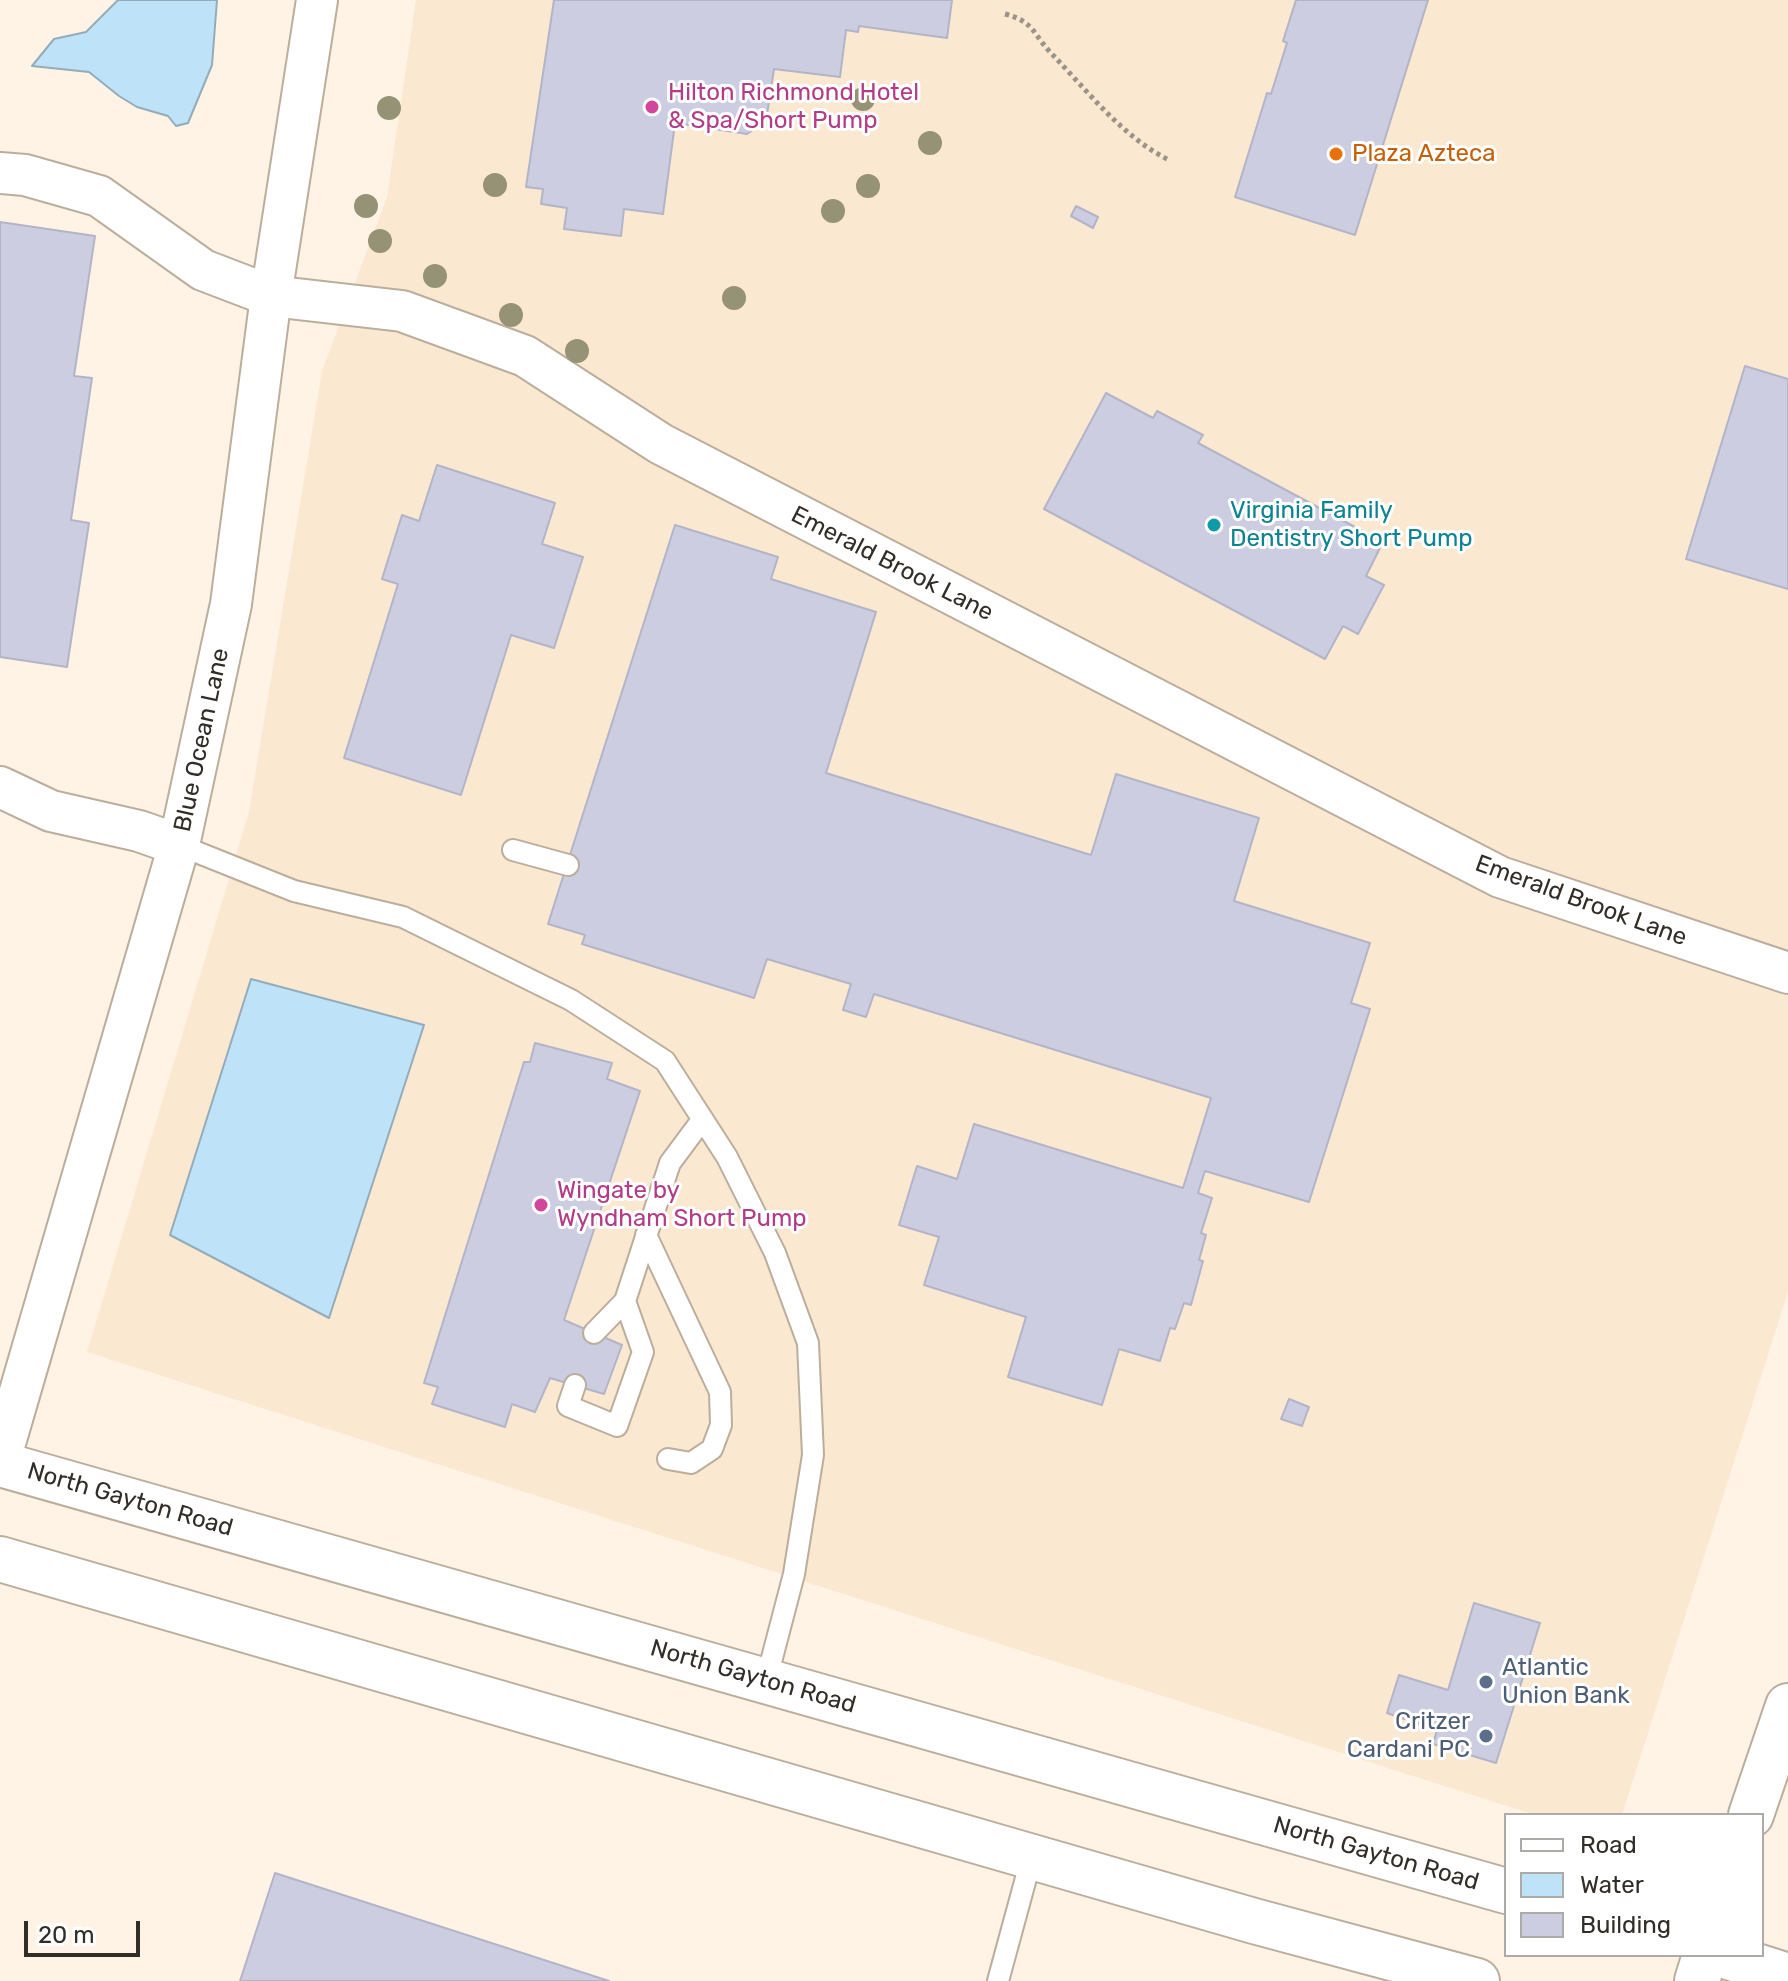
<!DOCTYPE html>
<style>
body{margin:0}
#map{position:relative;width:1788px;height:1981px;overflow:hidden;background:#fef3e5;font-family:Rubik,sans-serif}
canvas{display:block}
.legend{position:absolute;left:1504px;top:1813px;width:260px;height:144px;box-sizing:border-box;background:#fff;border:2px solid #adaba8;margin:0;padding:10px 14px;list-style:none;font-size:24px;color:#322d26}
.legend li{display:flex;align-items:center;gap:16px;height:40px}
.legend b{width:40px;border:2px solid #adaba8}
.scale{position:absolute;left:24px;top:1921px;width:116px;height:36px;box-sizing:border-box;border:4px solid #322d26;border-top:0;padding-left:10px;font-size:24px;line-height:28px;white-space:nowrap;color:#322d26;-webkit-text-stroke:6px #fff;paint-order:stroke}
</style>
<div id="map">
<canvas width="1788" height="1981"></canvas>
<ul class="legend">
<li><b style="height:10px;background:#fff"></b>Road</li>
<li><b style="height:22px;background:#bee3f8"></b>Water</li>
<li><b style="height:22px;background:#cccde1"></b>Building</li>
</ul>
<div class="scale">20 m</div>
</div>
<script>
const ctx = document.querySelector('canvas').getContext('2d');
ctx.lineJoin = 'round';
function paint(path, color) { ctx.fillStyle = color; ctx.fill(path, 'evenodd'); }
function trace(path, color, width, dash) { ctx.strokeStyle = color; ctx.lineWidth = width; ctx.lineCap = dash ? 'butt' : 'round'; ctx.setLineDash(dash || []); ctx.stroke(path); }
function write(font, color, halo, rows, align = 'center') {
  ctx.font = font + ' Rubik,sans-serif'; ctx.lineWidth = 6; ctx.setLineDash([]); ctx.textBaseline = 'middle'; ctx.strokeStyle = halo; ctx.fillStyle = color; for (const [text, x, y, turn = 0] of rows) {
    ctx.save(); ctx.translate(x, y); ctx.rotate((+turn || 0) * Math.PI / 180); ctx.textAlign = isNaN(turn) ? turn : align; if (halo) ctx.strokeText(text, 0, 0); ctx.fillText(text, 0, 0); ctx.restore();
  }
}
const built = new Path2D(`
 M416,0H1788V1292L1622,1815H1535L87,1352L249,812L322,371L387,197Z`);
const water = new Path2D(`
 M118,0H217L212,65L188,123L176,126L168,116L137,107L119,96L89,72L32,66L54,39L86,32Z
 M251,979L424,1025L329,1318L170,1235Z`);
const building = new Path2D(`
 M554,0H952L947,38L859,26L858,32L846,30L840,77L774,69L766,121L747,134L675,123L663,214L624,209L621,236L564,229L567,208L541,204L543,189L526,187Z
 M1296,0H1428L1355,235L1235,197L1267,93L1271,94L1287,43L1283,41Z
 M1076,206L1098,217L1093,228L1071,216Z
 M0,222L95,236L74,376L92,378L71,520L89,523L67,667L0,657Z
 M1745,366L1788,379V589L1686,559Z
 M1106,393L1153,418L1157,411L1203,435L1198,443L1383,542L1366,576L1384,585L1358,634L1343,626L1325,659L1044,509Z
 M437,465L555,503L542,544L583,557L554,648L511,635L461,795L344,758L398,584L382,579L402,515L419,521Z
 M675,525L778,557L771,579L876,612L826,773L1091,855L1116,774L1259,818L1234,901L1370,943L1351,1003L1370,1009L1309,1202L1205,1171L1198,1193L1212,1198L1201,1233L1206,1235L1199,1260L1203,1261L1191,1305L1184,1303L1175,1329L1170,1328L1160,1361L1119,1349L1102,1405L1008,1377L1026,1317L924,1285L939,1237L899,1225L917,1166L957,1179L974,1124L1183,1188L1211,1098L874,994L866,1017L843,1010L851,984L767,959L754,998L582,944L585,935L548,924Z
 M535,1043L612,1063L607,1079L640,1091L564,1320L622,1345L604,1394L550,1378L535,1412L512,1404L505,1427L432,1404L438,1387L424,1383L524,1062H530Z
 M1289,1399L1309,1407L1302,1426L1281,1419Z
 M1474,1603L1540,1623L1496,1763L1433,1744L1437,1730L1387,1713L1399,1675L1448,1690Z
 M275,1873L609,1981H240Z`);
const path = new Path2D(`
 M1005,14C1034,22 1031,31 1050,52C1086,89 1122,137 1169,160`);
const service = new Path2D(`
 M179,845L294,891L403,917L571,1000L665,1061L727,1157L775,1253L808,1343L813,1455L794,1574L766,1681
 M513,850L568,865
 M646,1235L720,1392L721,1425L712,1449L691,1463L668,1459
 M625,1301L670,1163L702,1120
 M575,1385L568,1406L617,1426L643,1352L625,1301L594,1333
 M998,1981L1032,1856`);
const minor = new Path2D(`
 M0,173L25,175L99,196L203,270L271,296L402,311L525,356L661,444L1500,877L1788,973
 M0,787L51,811L139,831L179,845
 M0,1460L179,845L231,604L271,296L317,0`);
const secondary = new Path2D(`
 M0,1464L1506,1891
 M0,1559L1254,1921L1477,1981
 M1722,1955L1788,1976`);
const primary = new Path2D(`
 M1751,1815L1788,1706
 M1697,1981L1705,1955`);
const trees = [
 [863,99],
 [389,108],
 [930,143],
 [495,185],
 [868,186],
 [366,206],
 [833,211],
 [380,241],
 [435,276],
 [734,298],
 [511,315],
 [577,351]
];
const markers = [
 [652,107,8,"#d1479c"],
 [1336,154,8,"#e8710a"],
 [1214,525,8,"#0f9aa8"],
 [541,1205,8,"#d1479c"],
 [1486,1682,8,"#5c6f8a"],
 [1486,1736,8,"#5c6f8a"]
];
const hotelNames = [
 ["Hilton Richmond Hotel",668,93],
 ["& Spa/Short Pump",668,121],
 ["Wingate by",557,1191],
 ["Wyndham Short Pump",557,1219]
];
const foodNames = [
 ["Plaza Azteca",1352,154]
];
const cultureNames = [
 ["Virginia Family",1230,511],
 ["Dentistry Short Pump",1230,539]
];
const streetNames = [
 ["Emerald Brook Lane",892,564,27],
 ["Blue Ocean Lane",202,740,-78],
 ["Emerald Brook Lane",1581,901,20],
 ["North Gayton Road",130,1500,16],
 ["North Gayton Road",753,1677,16],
 ["North Gayton Road",1376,1854,16]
];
const serviceNames = [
 ["Atlantic",1502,1668],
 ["Union Bank",1502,1696],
 ["Critzer",1470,1722,"right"],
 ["Cardani PC",1470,1750,"right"]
];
paint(built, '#fbe8d0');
paint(water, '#bee3f8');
trace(water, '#94acb9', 2);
paint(building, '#cccde1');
trace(building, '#b3b4c8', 2);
trace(service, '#bbae9d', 24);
trace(minor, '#bbae9d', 44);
trace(secondary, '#bbae9d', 48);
trace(primary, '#bbae9d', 48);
trace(path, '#9b9388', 5, [4, 4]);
trace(service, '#fff', 20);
trace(minor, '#fff', 40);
trace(secondary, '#fff', 44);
trace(primary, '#fff', 44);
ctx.fillStyle = '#969276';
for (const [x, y] of trees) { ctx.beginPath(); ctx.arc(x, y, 12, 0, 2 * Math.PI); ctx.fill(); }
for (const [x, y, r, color] of markers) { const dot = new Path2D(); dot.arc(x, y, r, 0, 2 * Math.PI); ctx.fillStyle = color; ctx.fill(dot); trace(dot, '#fff', 3); }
write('24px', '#b23c85', '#fff', hotelNames, 'left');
write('24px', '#c56008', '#fff', foodNames, 'left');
write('24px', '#0d838f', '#fff', cultureNames, 'left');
write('24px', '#322d26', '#fff', streetNames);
write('24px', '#4e5e75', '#fff', serviceNames, 'left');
</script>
